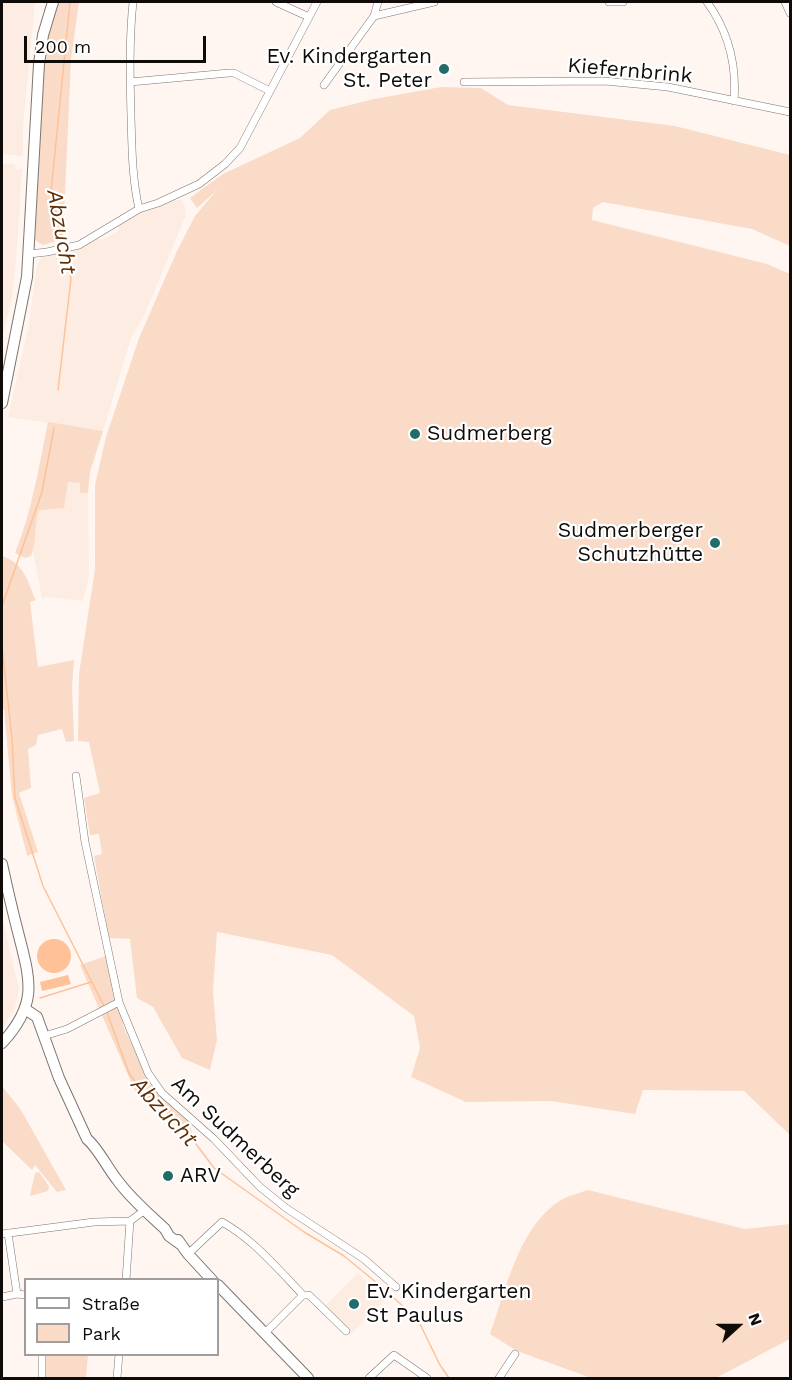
<!DOCTYPE html>
<meta charset="utf-8">
<style>
body{margin:0}
#map{position:relative;width:792px;height:1380px;overflow:hidden;background:#fff6f1;font-family:"Work Sans",sans-serif}
canvas{display:block}
.frame{position:absolute;inset:0;border:3px solid #0e0b09;pointer-events:none}
.legend{position:absolute;left:24px;top:1278px;width:195px;height:78px;box-sizing:border-box;background:#fff;border:2px solid #9f9d9d;margin:0;padding:8px 10px;list-style:none;font-size:18px;color:#0e0b09}
.legend li{display:flex;align-items:center;gap:12px;height:30px}
.legend b{width:30px;border:2px solid #9f9d9d}
.north{position:absolute;left:708px;top:1296px;width:60px;height:60px;-webkit-text-stroke:4px #fff;paint-order:stroke;rotate:69deg;font-size:16px;font-weight:700;line-height:24px;text-align:center;color:#0e0b09}
.north::after{content:'';display:block;margin:auto;width:21px;height:27px;background:#0e0b09;clip-path:polygon(50% 0,100% 100%,50% 72%,0 100%)}
.scale{position:absolute;left:24px;top:36px;width:182px;height:27px;box-sizing:border-box;border:3px solid #0e0b09;border-top:0;padding-left:8px;font-size:18px;line-height:21px;white-space:nowrap;color:#0e0b09;-webkit-text-stroke:4px #fff;paint-order:stroke}
</style>
<div id="map">
<canvas width="792" height="1380"></canvas>
<div class="frame"></div>
<ul class="legend">
<li><b style="height:8px;background:#fff"></b>Straße</li>
<li><b style="height:16px;background:#f9dbc8"></b>Park</li>
</ul>
<div class="north">N</div>
<div class="scale">200 m</div>
</div>
<script>
const ctx = document.querySelector('canvas').getContext('2d');
ctx.lineJoin = 'round';
function paint(path, color) { ctx.fillStyle = color; ctx.fill(path, 'evenodd'); }
function trace(path, color, width, dash) { ctx.strokeStyle = color; ctx.lineWidth = width; ctx.lineCap = dash ? 'butt' : 'round'; ctx.setLineDash(dash || []); ctx.stroke(path); }
function write(font, color, halo, rows, align = 'center') {
  ctx.font = font + ' "Work Sans",sans-serif'; ctx.lineWidth = 4.5; ctx.setLineDash([]); ctx.textBaseline = 'middle'; ctx.strokeStyle = halo; ctx.fillStyle = color; for (const [text, x, y, turn = 0] of rows) {
    ctx.save(); ctx.translate(x, y); ctx.rotate((+turn || 0) * Math.PI / 180); ctx.textAlign = isNaN(turn) ? turn : align; if (halo) ctx.strokeText(text, 0, 0); ctx.fillText(text, 0, 0); ctx.restore();
  }
}
const built = new Path2D(`
 M2,2H35L23,125V156L2,154Z
 M2,164H14L17,170L22,169L16,263L12,298L2,338Z
 M174,200H181L185,207L186,215L144,316L131,338L103,431L8,417L29,324L37,265L40,259L53,253L73,251L93,239H104L118,231L119,226L144,209Z
 M67,482L80,483V493H88L89,577L83,601L47,597L42,598L33,552L35,523L39,509Z
 M2,917L19,989L15,1008L2,1029Z
 M358,1273L385,1300L351,1334L324,1307Z`);
const green = new Path2D(`
 M58,2H79L71,59L63,239L43,245L35,240L44,64L48,36Z
 M441,87L481,88L508,105L675,126L790,155V246L752,229L603,202L593,208L592,220L767,264L790,274V1135L744,1091L643,1090L635,1114L551,1101L466,1102L411,1077L420,1048L414,1016L332,955L217,932L213,991L217,1040L210,1070L182,1058L153,1007L137,998L130,939L109,938L94,856L102,854L99,834L90,835L84,798L100,793L89,742L78,741L79,674L95,569V485L106,437L139,338L177,251L195,216L217,190L197,208L190,198L223,174L300,138L330,110L374,99Z
 M48,422L103,431L90,472L88,493H80V483L68,482L64,508L39,510C34,525 37,542 31,556L25,558L15,553C32,511 39,466 48,422Z
 M2,556C25,564 26,579 36,600L30,602L38,667L74,660L72,686L74,741L66,742L62,729L38,735L36,745L28,749L31,788L19,793L38,852L27,856L12,795L4,710H2Z
 M106,956L124,1028L153,1089L190,1122L193,1141L163,1109L135,1091L80,965Z
 M2,1086L21,1110L66,1190L57,1192L35,1165L32,1170L2,1141Z
 M39,1172L49,1186L48,1191L30,1196L35,1173Z
 M588,1190L745,1229L790,1224V1339L716,1378H591L517,1351L490,1334C505,1293 517,1233 554,1205C563,1197 576,1194 588,1190Z
 M45,1355H88L86,1378H46Z`);
const water = new Path2D(`
 M37 956a17 17 0 1 1 34 0a17 17 0 1 1-34 0Z
 M68,975L71,984L42,991L40,982Z`);
const stream = new Path2D(`
 M64,247L51,192L70,2
 M58,390L71,279L65,252
 M2,606L42,492L54,428
 M2,646L12,739L15,798L43,886L104,1006
 M40,998L91,982
 M106,1010L129,1073L139,1087L169,1112L187,1132L214,1168L304,1232L344,1256L383,1288L418,1320L440,1365L449,1378`);
const street = new Path2D(`
 M133,2C129,40 130,78 131,117C132,148 132,178 139,209
 M276,2L309,17
 M609,2H623
 M707,2C728,31 737,64 734,101
 M785,2L790,13
 M374,16L434,2
 M130,82L229,73H234L270,91
 M464,82L605,81L668,87L790,112
 M324,85L374,16L378,2
 M29,254L47,252L79,245L139,209L158,203L199,184L225,164L240,148L317,2
 M119,1002L148,1073L162,1093L214,1139L260,1187L286,1208L364,1259L396,1287
 M44,1036L67,1029L119,1002L85,842L76,776
 M8,1233L17,1294
 M2,1234L94,1222L130,1221L145,1210
 M188,1254L222,1222C253,1239 278,1269 303,1295L264,1334
 M126,1280L130,1221
 M303,1295H309L346,1331
 M2,1297L17,1294L26,1295
 M42,1354V1378
 M117,1378L119,1354
 M369,1378L394,1355L427,1378
 M499,1378L515,1354`);
const secondary = new Path2D(`
 M25,1009L37,1017L59,1078L87,1139C98,1148 108,1169 118,1181C131,1199 149,1214 165,1229L169,1236L180,1244
 M178,1240L188,1254L212,1280
 M218,1285L308,1378`);
const primary = new Path2D(`
 M2,403L27,277L39,64L43,35L53,2
 M2,864C7,887 12,909 18,932C30,980 39,1003 2,1043`);
const markers = [
 [444,69,6,"#226d68"],
 [415,434,6,"#226d68"],
 [715,543,6,"#226d68"],
 [168,1176,6,"#226d68"],
 [354,1304,6,"#226d68"]
];
const poiNames = [
 ["Ev. Kindergarten",432,57,"right"],
 ["St. Peter",432,81,"right"],
 ["Sudmerberg",427,434],
 ["Sudmerberger",703,531,"right"],
 ["Schutzhütte",703,555,"right"],
 ["ARV",180,1176],
 ["Ev. Kindergarten",366,1292],
 ["St Paulus",366,1316]
];
const streetNames = [
 ["Kiefernbrink",630,71,5],
 ["Am Sudmerberg",235,1137,43]
];
const waterNames = [
 ["Abzucht",61,232,80],
 ["Abzucht",164,1112,47]
];
paint(built, '#fdece1');
paint(green, '#f9dbc8');
paint(water, '#ffc198');
trace(stream, '#ffc198', 1.5);
trace(street, '#7d746e', 8);
trace(secondary, '#7d746e', 12);
trace(primary, '#7d746e', 12);
trace(street, '#fff', 7);
trace(secondary, '#fff', 10);
trace(primary, '#fff', 10);
for (const [x, y, r, color] of markers) { const dot = new Path2D(); dot.arc(x, y, r, 0, 2 * Math.PI); ctx.fillStyle = color; ctx.fill(dot); trace(dot, '#fff', 2); }
write('21px', '#0e0b09', '#fff', poiNames, 'left');
write('21px', '#0e0b09', '#fff', streetNames);
write('italic 22px', '#5f2f06', '#fff', waterNames);
</script>
